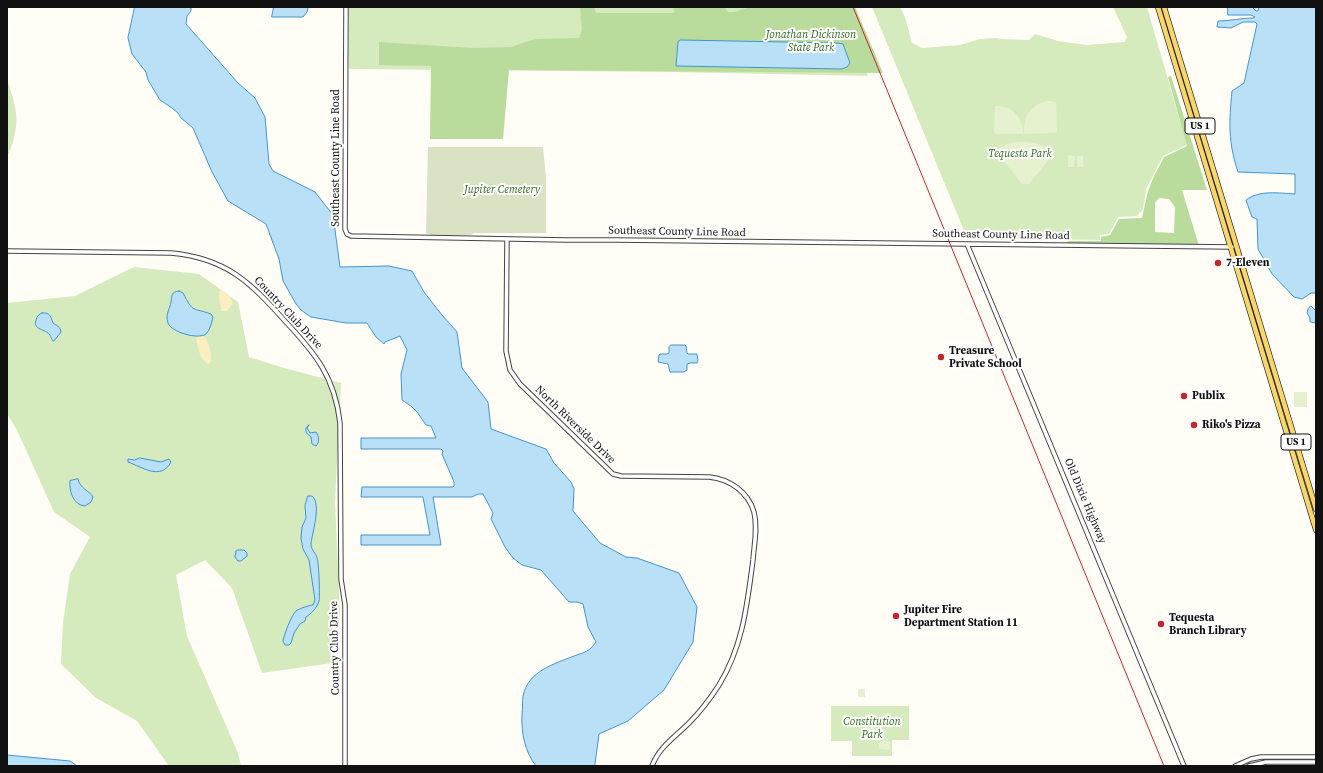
<!DOCTYPE html>
<style>
body{margin:0}
#map{position:relative;width:1323px;height:773px;overflow:hidden;background:#fffdf5;font-family:"Source Serif 4",serif}
canvas{display:block}
.frame{position:absolute;inset:0;border:8px solid #111;pointer-events:none}
</style>
<div id="map">
<canvas width="1323" height="773"></canvas>
<div class="frame"></div>
</div>
<script>
const ctx = document.querySelector('canvas').getContext('2d');
ctx.lineJoin = 'round';
function paint(path, color) { ctx.fillStyle = color; ctx.fill(path, 'evenodd'); }
function trace(path, color, width, dash) { ctx.strokeStyle = color; ctx.lineWidth = width; ctx.lineCap = dash ? 'butt' : 'round'; ctx.setLineDash(dash || []); ctx.stroke(path); }
function write(font, color, halo, rows, align = 'center') {
  ctx.font = font + ' "Source Serif 4",serif'; ctx.lineWidth = 4; ctx.setLineDash([]); ctx.textBaseline = 'middle'; ctx.strokeStyle = halo; ctx.fillStyle = color; for (const [text, x, y, turn = 0] of rows) {
    ctx.save(); ctx.translate(x, y); ctx.rotate((+turn || 0) * Math.PI / 180); ctx.textAlign = isNaN(turn) ? turn : align; if (halo) ctx.strokeText(text, 0, 0); ctx.fillText(text, 0, 0); ctx.restore();
  }
}
const green = new Path2D(`
 M349,7H839L868,76L674,72L349,69Z
 M872,7H900L905,17L912,43L922,48L960,45L980,39L997,38L1000,39L1029,40L1035,34L1058,41L1087,45L1125,42L1127,37L1113,7H1147L1187,145L1163,156L1146,189L1143,209L1137,216L1118,217L1109,234L1099,235L1101,240L967,238Z
 M7,79C10,88 13,98 15,107C19,123 14,143 7,157Z
 M134,267L199,274L238,302L249,357L284,368L341,383L335,502L340,612L332,663L262,673L232,588L205,560L176,575L187,636L238,753L241,766H169L137,721L96,698L61,664L63,623L70,574L90,537L54,512L16,428L7,414V303L75,296Z
 M831,706H909V740H892V756H852V741H831Z`);
const forest = new Path2D(`
 M580,7H594L596,13H673L674,12V7H724L728,12H734L750,7H855L883,73L509,70L503,139H430L431,66L379,65V42L472,48L512,47L525,42L537,39L579,38L582,30ZM678,42L847,67L842,69L676,66Z
 M1171,76L1207,190H1182L1199,246L1067,244V241H1101V237L1110,235L1119,219L1142,218L1148,191L1154,176L1164,157L1187,146L1168,77ZM1159,198L1169,199L1175,207L1174,233L1155,232V203Z`);
const sand = new Path2D(`
 M220,290C228,292 231,297 233,304L227,311H221L219,295Z
 M197,336H202L206,338C209,345 214,358 209,364C199,360 199,348 196,339Z`);
const cemetery = new Path2D(`
 M428,147H543L546,178V233H474L471,235H432L426,233Z`);
const pitch = new Path2D(`
 M1046,101H1051L1056,102L1057,132L1055,133L1024,134C1024,116 1029,107 1046,101Z
 M995,106C1012,105 1023,117 1023,134H996L994,132Z
 M1017,142C1031,141 1045,144 1053,155L1029,184H1022L995,150L1010,143Z
 M1068,155L1075,156L1074,167H1068Z
 M1077,156H1083V167H1077Z
 M1294,392H1307V407H1294Z
 M858,689H865V697H858Z
 M864,724H874V736H864Z
 M881,741H890V750L879,749V743H880Z`);
const water = new Path2D(`
 M135,7H191V11L187,16L186,24L238,83L255,98L265,117L269,164L273,171L315,192L333,215L340,267L389,266L412,271L424,292L442,315L457,332L462,368L488,402L491,429L546,449L554,463L571,482L574,489L573,511L600,543L626,557L637,558L679,573L697,607L693,642L664,690L628,721L599,734L595,764V766H536C525,752 521,733 522,714C523,708 522,702 523,696C528,671 554,664 574,656C585,652 589,652 596,642L588,627L583,604L577,602H569L541,570L522,565L513,558L505,547L491,519L493,513L483,494H478L472,497H433L441,545H361V535H430L423,497H361L362,487H453L454,486V482L442,454L443,451L441,449H361V438H436L431,426L426,425L417,412L411,406L402,400L401,374L407,350L400,336L385,342L384,344L376,337L367,323H346L311,317L301,310L296,304L283,281L279,259L266,224L228,201L212,172L193,128L181,118L178,113L172,108L160,100L148,80L146,72L132,54L128,38Z
 M274,7H307L308,8L307,12L303,17H272Z
 M1228,7H1252L1256,11H1258L1259,7H1316V293H1311L1302,299L1294,297L1272,274L1258,249L1257,219L1252,217L1246,200C1259,190 1279,193 1295,194V174L1238,172C1228,142 1229,122 1232,91L1244,83L1257,24L1255,22H1243L1231,28L1217,27L1218,21C1230,21 1241,18 1253,18L1255,17L1251,15H1228Z
 M681,40L837,43L843,44L850,63L847,67L842,69L676,66L678,42Z
 M179,291L183,293C194,314 192,307 211,314L213,317C212,322 210,330 206,334C198,340 171,332 168,323C165,314 170,309 171,302C172,295 171,292 179,291Z
 M1311,306L1316,311V323L1310,322V318L1307,313L1308,309Z
 M42,313C50,312 51,317 53,323C57,326 60,326 61,332L54,341H53C52,340 50,335 50,335C46,329 32,330 36,320C37,316 39,314 42,313Z
 M671,345H685L686,346L687,353L688,354H697L698,361L697,363H690L687,364V370L684,372H670L668,364L658,362L659,355L660,354H667L669,353V347Z
 M309,425L307,428L310,433L316,432C319,436 320,442 316,446L312,444L311,437C308,434 305,434 306,428Z
 M140,458L161,462L169,459L171,462C161,481 142,467 128,462V459L134,460Z
 M78,479C80,489 89,490 93,497L91,502L85,506C73,505 69,491 70,481Z
 M308,496H312C322,504 312,533 311,544C311,550 316,553 317,558C319,563 320,595 319,601C317,608 311,614 306,617L305,621L300,624L294,633L291,643L289,645H285L283,641C284,635 291,616 296,611C298,609 310,605 313,605L315,600L309,560L303,549L301,538L302,527L306,518L305,506Z
 M238,550H244L247,553V556L241,561H238L235,557L236,551Z
 M7,755L70,761L77,766H7Z`);
const tertiary = new Path2D(`
 M346,7L345,229L347,234L351,236L566,240H616L1232,247
 M507,239L506,351L510,370L520,384L613,474L621,476L709,477C730,479 748,492 754,512C758,528 754,545 753,560C747,605 743,646 719,685C710,699 700,712 689,723C675,737 659,747 652,766
 M967,244L1184,766
 M7,251L171,253C226,258 250,282 285,321C315,353 335,377 340,423L341,579L345,605V766
 M1235,766L1251,759L1261,757H1316
 M1249,766L1266,762H1316`);
const primary = new Path2D(`
 M1158,7L1316,530
 M1164,7L1316,509`);
const rail = new Path2D(`
 M853,7L1164,766`);
const markers = [
 [1218,263,4,"#c4262e"],
 [941,357,4,"#c4262e"],
 [1184,396,4,"#c4262e"],
 [1194,425,4,"#c4262e"],
 [896,616,4,"#c4262e"],
 [1161,624,4,"#c4262e"]
];
const shields = [
 [1200,126,30],
 [1296,442,30]
];
const shieldNames = [
 ["US 1",1200,126],
 ["US 1",1296,442]
];
const parkNames = [
 ["Jonathan Dickinson",811,35],
 ["State Park",811,48],
 ["Tequesta Park",1020,154],
 ["Jupiter Cemetery",502,190],
 ["Constitution",872,722],
 ["Park",872,735]
];
const streetNames = [
 ["Southeast County Line Road",336,158,-90],
 ["Southeast County Line Road",677,232,1],
 ["Southeast County Line Road",1001,235,1],
 ["Country Club Drive",288,313,47],
 ["North Riverside Drive",575,425,44],
 ["Old Dixie Highway",1085,501,67],
 ["Country Club Drive",335,648,-91]
];
const poiNames = [
 ["7-Eleven",1226,263],
 ["Treasure",949,351],
 ["Private School",949,364],
 ["Publix",1192,396],
 ["Riko's Pizza",1202,425],
 ["Jupiter Fire",904,610],
 ["Department Station 11",904,623],
 ["Tequesta",1169,618],
 ["Branch Library",1169,631]
];
paint(green, '#d5ebbd');
paint(forest, '#b9dc9c');
paint(sand, '#fbeec1');
paint(cemetery, '#d9e3c4');
paint(pitch, '#e6f2cf');
paint(water, '#b9e0f7');
trace(water, '#3f96cf', 1);
trace(tertiary, '#444', 5.5);
trace(primary, '#222', 6);
trace(tertiary, '#fff', 3.5);
trace(primary, '#f9d66b', 4.5);
trace(rail, '#c4262e', 1);
for (const [x, y, r, color] of markers) { const dot = new Path2D(); dot.arc(x, y, r, 0, 2 * Math.PI); ctx.fillStyle = color; ctx.fill(dot); trace(dot, '#fff', 1.5); }
for (const [x, y, w] of shields) { const box = new Path2D(); box.roundRect(x - w / 2, y - 8, w, 16, 3); ctx.fillStyle = '#fff'; ctx.fill(box); trace(box, '#111', 1); }
write('bold 10px', '#111', null, shieldNames);
write('italic 11px', '#2f6b1f', '#fff', parkNames);
write('11px', '#111', '#fff', streetNames);
write('bold 11px', '#111', '#fff', poiNames, 'left');
</script>
